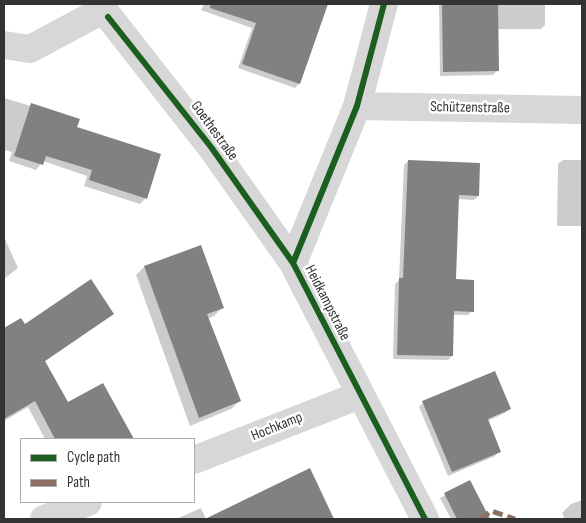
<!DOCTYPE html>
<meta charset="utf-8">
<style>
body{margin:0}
#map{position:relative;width:586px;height:523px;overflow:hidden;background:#fff;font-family:"Sofia Sans Condensed",sans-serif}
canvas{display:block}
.frame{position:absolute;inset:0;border:5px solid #333;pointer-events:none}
.legend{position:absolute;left:20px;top:438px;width:175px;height:65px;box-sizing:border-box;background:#fff;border:1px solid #adadad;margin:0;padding:6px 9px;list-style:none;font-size:15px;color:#333}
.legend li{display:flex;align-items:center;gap:10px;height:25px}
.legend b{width:25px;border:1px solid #adadad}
</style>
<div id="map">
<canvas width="586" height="523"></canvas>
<div class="frame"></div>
<ul class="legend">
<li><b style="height:6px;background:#1b5e20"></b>Cycle path</li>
<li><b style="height:6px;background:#8d6e63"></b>Path</li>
</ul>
</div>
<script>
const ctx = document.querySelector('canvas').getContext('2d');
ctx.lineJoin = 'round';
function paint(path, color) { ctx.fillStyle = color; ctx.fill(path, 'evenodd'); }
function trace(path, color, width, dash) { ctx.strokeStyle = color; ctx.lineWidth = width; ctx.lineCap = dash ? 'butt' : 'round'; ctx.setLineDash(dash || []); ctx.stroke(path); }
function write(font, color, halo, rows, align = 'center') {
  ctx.font = font + ' "Sofia Sans Condensed",sans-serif'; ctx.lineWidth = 5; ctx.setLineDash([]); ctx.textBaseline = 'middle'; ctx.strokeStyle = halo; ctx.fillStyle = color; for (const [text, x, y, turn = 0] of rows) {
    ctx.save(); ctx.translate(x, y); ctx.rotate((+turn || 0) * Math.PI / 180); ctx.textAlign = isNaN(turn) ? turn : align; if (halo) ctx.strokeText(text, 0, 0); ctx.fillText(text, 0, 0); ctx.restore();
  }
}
const shadow = new Path2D(`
 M204,4H327L299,84L295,88L238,68L252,28L201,10Z
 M439,4H545V25L541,29H497V71L493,75L440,76Z
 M4,98L78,120L76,128L146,198L140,204L84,186L87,176L43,161L36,170L9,161L12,152L4,150Z
 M563,160H582V226H557L558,164Z
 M408,161L478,196L474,200L457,199L455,281L472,311L468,315H453L452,356L448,360L393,359L395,284L399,280L404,165Z
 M4,237L18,268L4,279Z
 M144,267L222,308L214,316L207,319L240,401L231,409L190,426L136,275Z
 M113,314L44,362L67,404L131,438L130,439H45L28,407L4,421V329L21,320L24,326Z
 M423,403L509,409L505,413L487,421L499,451L495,456L448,476L419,407Z
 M309,470L333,519H208Z
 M470,482L488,519H451L440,498Z
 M582,500V519H565L562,513L571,504Z
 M201,508L206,519H176Z`);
const building = new Path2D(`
 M211,4H328L300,84L242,64L256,23L210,8Z
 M442,4H498L499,71L443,72Z
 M31,103L80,119L77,127L161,154L147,199L89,180L92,170L46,156L43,165L14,156Z
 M408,160L480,163L479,196L459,195L456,279L474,280V312L454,311L453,356L397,355L399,278H403Z
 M201,245L224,308L207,314L241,401L199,418L144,266Z
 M91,279L114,314L45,361L68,402L103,383L134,439H55L35,401L4,419V328L21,318L25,324Z
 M495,371L511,409L488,419L501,452L452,472L422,401Z
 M310,468L334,519H205Z
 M470,480L490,519H457L444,493Z`);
const street = new Path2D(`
 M99,4L211,147L293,263L425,519
 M4,45L30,49L103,10
 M357,106L582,110
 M293,263L357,106L384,4
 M194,460L360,395
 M44,519L88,502`);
const quiet = new Path2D(`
 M481,519L491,511L515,519`);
const cycleway = new Path2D(`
 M108,17L211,147L293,263L425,519
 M293,263L357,106L384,4`);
const streetNames = [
 ["Schützenstraße",470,108,1],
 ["Goethestraße",214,131,54],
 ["Heidkampstraße",327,303,63],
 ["Hochkamp",277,427,-22]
];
paint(shadow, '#0003');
paint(building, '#818181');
trace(street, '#d7d7d7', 28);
trace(quiet, '#8d6e63', 5, [10, 5]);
trace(cycleway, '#1b5e20', 6);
write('15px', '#333', '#fff', streetNames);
</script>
